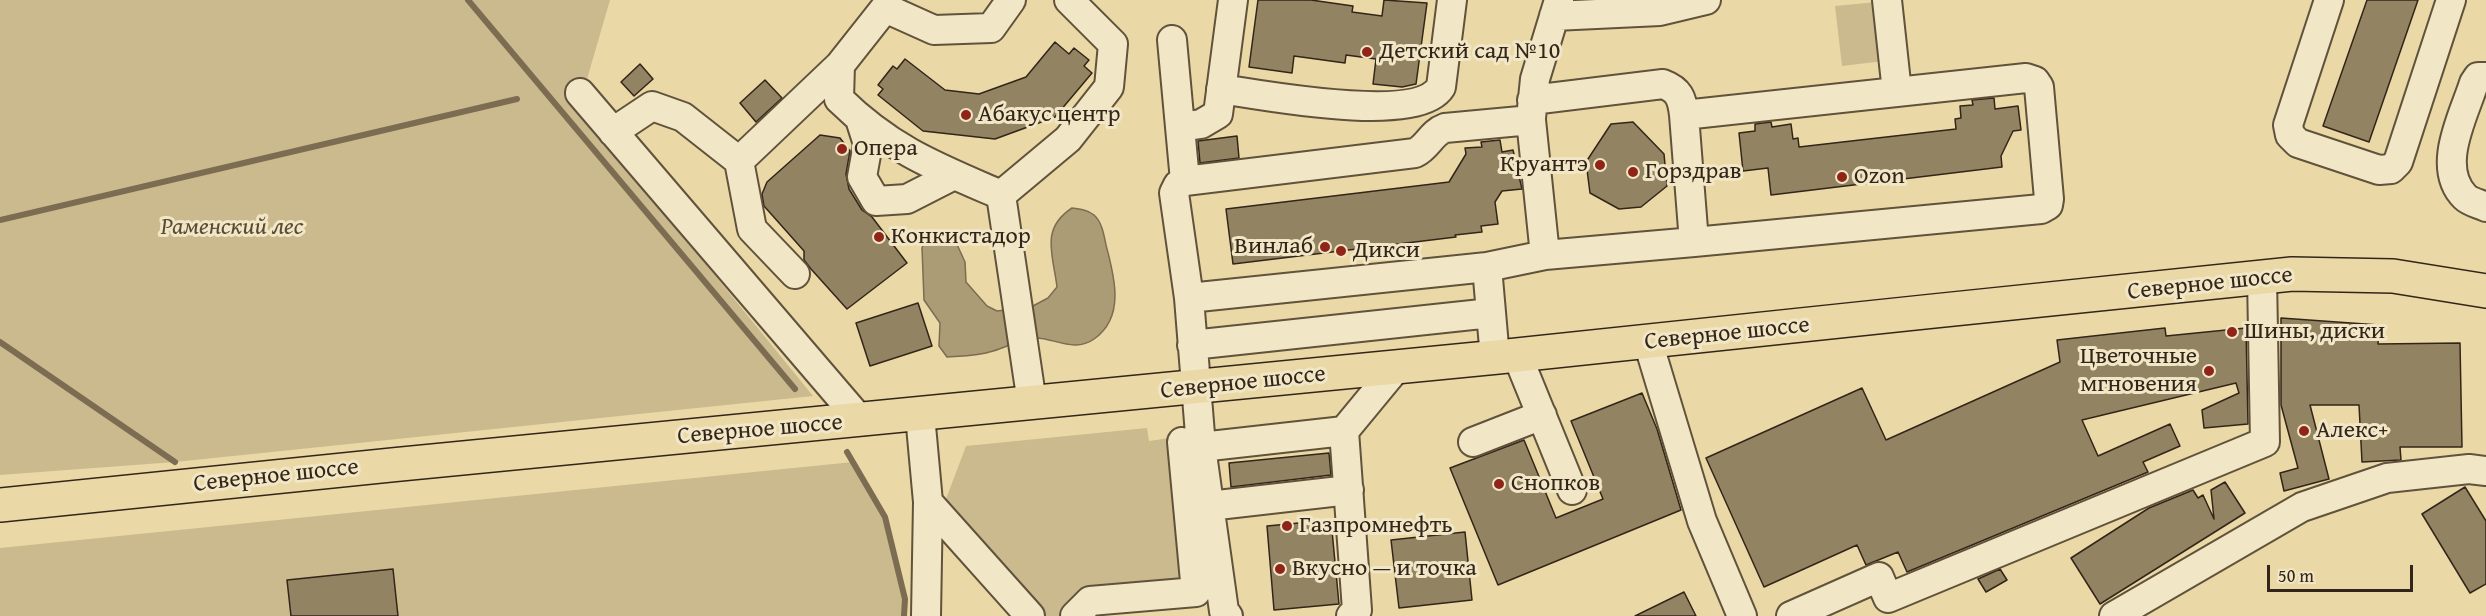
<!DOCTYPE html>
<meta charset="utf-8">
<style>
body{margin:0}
#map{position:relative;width:2486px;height:616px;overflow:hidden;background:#ead9a6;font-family:"Gentium Book Plus",serif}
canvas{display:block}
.scale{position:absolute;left:2267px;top:565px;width:146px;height:27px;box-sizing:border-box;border:3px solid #332519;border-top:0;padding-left:8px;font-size:18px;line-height:21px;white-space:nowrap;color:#332519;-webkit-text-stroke:4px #f1e6c5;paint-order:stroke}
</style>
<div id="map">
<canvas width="2486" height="616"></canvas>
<div class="scale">50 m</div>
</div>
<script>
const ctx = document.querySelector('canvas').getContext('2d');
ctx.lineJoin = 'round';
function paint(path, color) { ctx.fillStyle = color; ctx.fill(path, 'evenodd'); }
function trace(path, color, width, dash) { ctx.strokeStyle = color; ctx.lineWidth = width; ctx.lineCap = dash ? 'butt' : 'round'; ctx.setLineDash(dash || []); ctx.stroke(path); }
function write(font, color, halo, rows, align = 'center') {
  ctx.font = font + ' "Gentium Book Plus",serif'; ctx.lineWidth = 6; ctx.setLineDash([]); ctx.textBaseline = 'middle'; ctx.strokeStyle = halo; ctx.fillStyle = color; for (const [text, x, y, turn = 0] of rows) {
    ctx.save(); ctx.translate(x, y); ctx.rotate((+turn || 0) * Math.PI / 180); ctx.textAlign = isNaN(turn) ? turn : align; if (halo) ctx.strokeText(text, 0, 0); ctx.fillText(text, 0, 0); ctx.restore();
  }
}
const green = new Path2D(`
 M0,0H610L585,86L570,97L813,396L175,462L0,475Z
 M1877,2L1884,61L1842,66L1835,6Z
 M1147,428L1149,441L1170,438L1186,584L1060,616H1046L1036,610L959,520L946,499L966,446Z
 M853,462L885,517L905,599L904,616H0V548Z`);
const water = new Path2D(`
 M1072,208C1080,209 1088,210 1094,215C1102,222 1104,235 1106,245C1114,275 1126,317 1094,339C1075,353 1054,338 1036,338C1020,338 1008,347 993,351C978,356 962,356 947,357L939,346L940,323L924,300L922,248L925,241L940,236L954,238L965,262L966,282L987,306L997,311L1031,307L1048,298L1057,287C1053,254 1040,229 1072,208Z`);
const stream = new Path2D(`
 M468,0L795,389
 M0,220L517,99
 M0,342L175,462
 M847,452L885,517L905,599L904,616`);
const building = new Path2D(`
 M1258,0H1311L1353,6L1352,12L1382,16L1384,0L1427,3L1416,84L1402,87L1373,84L1376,59L1346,55L1345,63L1294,56L1292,73L1249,67Z
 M2367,0H2418L2369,142L2323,126Z
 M1055,42L1069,54L1074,48L1089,60L1084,66L1092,73L1055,117L995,139L923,131L878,95L883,89L878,85L893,66L897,69L905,59L945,90L979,94L1026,77Z
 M640,64L653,79L634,96L621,82Z
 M765,80L782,98L756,122L740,103Z
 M1994,98L1995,109L2018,106L2021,130L2013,131L2001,156L2002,167L1771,195L1768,168L1743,171L1739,133L1755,131V124L1771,122L1772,127L1791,124L1793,139L1798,138L1799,147L1956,129L1955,119L1961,118L1960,106L1973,105L1972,100Z
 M1633,122L1664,154L1667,186L1641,207L1619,209L1590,193L1586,162L1611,124Z
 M820,135L840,138L850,151L846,174L849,189L862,210L872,217L907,263L847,309L811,269L804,260V251L764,206L762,194L767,182Z
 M1237,136L1239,158L1200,163L1198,141Z
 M1500,140L1502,152L1513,150L1522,189L1502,191L1495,202L1498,224L1481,226L1482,232L1455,235L1456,237L1233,264L1226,209L1449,182L1466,154L1465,148L1482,147L1481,142Z
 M918,303L932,346L870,366L856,323Z
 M2281,318L2379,325L2378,344L2460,343L2462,447H2400L2401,460L2362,462L2359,405H2310L2329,479L2284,491L2280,473L2298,468L2281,405Z
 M2165,328L2166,336L2246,328L2248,424L2204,428L2202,410L2239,393L2236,383L2082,420L2098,456L2170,424L2180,446L2143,462L2148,472L1907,572L1898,552L1866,565L1857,545L1764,587L1706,458L1862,388L1886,440L2060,362L2057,340Z
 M1642,393L1657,429L1681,510L1498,585L1450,468L1524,440L1556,518L1603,499L1571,421Z
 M1329,453L1331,475L1231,487L1229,463Z
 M2225,482L2245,513L2100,604L2071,558L2149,508L2193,490L2198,498L2203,495L2214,519L2211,490Z
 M2465,487L2486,521V584L2470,593L2422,514Z
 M1331,520L1339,604L1274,610L1267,526Z
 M1465,532L1472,600L1399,608L1391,540Z
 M393,569L398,616H291L287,580Z
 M2000,569L2007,580L1986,592L1978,579Z
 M1684,592L1696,616H1635Z`);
const minor = new Path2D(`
 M1887,0L1897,92
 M2329,0L2288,125L2290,135L2298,143L2379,170L2391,169L2398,162L2451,0
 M1554,16L1660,11L1706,0
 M1172,40L1180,127
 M2486,77H2478L2474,83C2464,115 2435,167 2465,197C2470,202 2480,204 2486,207
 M1221,89C1262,95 1417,125 1441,87L1452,0
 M580,93L861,421
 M1532,100L1663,84C1679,90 1682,98 1684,115L1694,242L1545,255
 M1684,115L2026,78L2035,81L2039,87L2049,199L2048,205L2041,209L1694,242
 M1531,118L1535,79L1559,0
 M860,119L868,144L862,177L876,201L907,199L954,175
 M613,132L652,106L683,117L739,161L840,65
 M739,161L752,229L795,274
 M1185,181L1180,127L1201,124L1218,114L1233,0
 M1001,195C936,167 891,150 839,99L840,65L885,8L934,30L991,28L1011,0
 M1001,195L1068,139L1109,87L1113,44L1069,0
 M1001,195L1032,403
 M1487,267L1495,358
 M1189,298L1487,267L1545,255L1531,120L1445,128C1431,133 1428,147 1415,153L1185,181L1178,185L1174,193L1189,298L1201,447L1224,611L1228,616
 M1648,342L1702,521L1742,616
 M1192,345L1491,313
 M1517,355L1572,490
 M920,415L928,502L1030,616
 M1473,442L1542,415
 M1201,447L1344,431
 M1209,506L1349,490
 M926,616L928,502
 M1075,616L1090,601L1196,592L1182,442
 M1351,616L1357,610L1344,431L1396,368
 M1791,616L1879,577L1888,598L2265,442L2262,277
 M2114,616L2302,507L2387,478L2469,469L2486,471`);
const major = new Path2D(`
 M0,505C499,452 999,408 1498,357C1763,330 2027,300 2292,274L2393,276L2486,291`);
const markers = [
 [1367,52,6,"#8f2418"],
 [966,115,6,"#8f2418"],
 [842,149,6,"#8f2418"],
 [1600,165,6,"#8f2418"],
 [1633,172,6,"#8f2418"],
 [1842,177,6,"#8f2418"],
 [879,237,6,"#8f2418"],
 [1325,247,6,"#8f2418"],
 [1341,251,6,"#8f2418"],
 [2232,332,6,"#8f2418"],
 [2209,371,6,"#8f2418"],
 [2304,431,6,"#8f2418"],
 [1499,484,6,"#8f2418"],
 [1287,526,6,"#8f2418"],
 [1280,569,6,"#8f2418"]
];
const poiNames = [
 ["Детский сад №10",1379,52],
 ["Абакус центр",978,115],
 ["Опера",854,149],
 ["Круантэ",1588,165,"right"],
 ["Горздрав",1645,172],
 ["Ozon",1854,177],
 ["Конкистадор",891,237],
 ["Винлаб",1313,247,"right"],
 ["Дикси",1353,251],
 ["Шины, диски",2244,332],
 ["Цветочные",2197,357,"right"],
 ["мгновения",2197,385,"right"],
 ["Алекс+",2316,431],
 ["Снопков",1511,484],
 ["Газпромнефть",1299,526],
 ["Вкусно — и точка",1292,569]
];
const parkNames = [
 ["Раменский лес",232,228]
];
const streetNames = [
 ["Северное шоссе",2210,284,-6],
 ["Северное шоссе",1727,334,-6],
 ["Северное шоссе",1243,383,-6],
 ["Северное шоссе",760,430,-5],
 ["Северное шоссе",276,476,-6]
];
paint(green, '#cbba8e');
paint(water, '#ac9c76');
trace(water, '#7c6c51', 1.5);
trace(stream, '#7c6c51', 6);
paint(building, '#928362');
trace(building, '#332519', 1.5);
trace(minor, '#61523c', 32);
trace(major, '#332519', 36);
trace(minor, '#f1e6c5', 28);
trace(major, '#ead9a6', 33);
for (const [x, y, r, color] of markers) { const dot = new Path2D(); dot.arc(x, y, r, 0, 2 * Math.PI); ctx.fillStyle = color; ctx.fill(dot); trace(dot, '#f1e6c5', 2); }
write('24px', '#332519', '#f1e6c5', poiNames, 'left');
write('italic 24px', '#594a36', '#f1e6c5', parkNames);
write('24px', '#332519', '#f1e6c5', streetNames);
</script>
